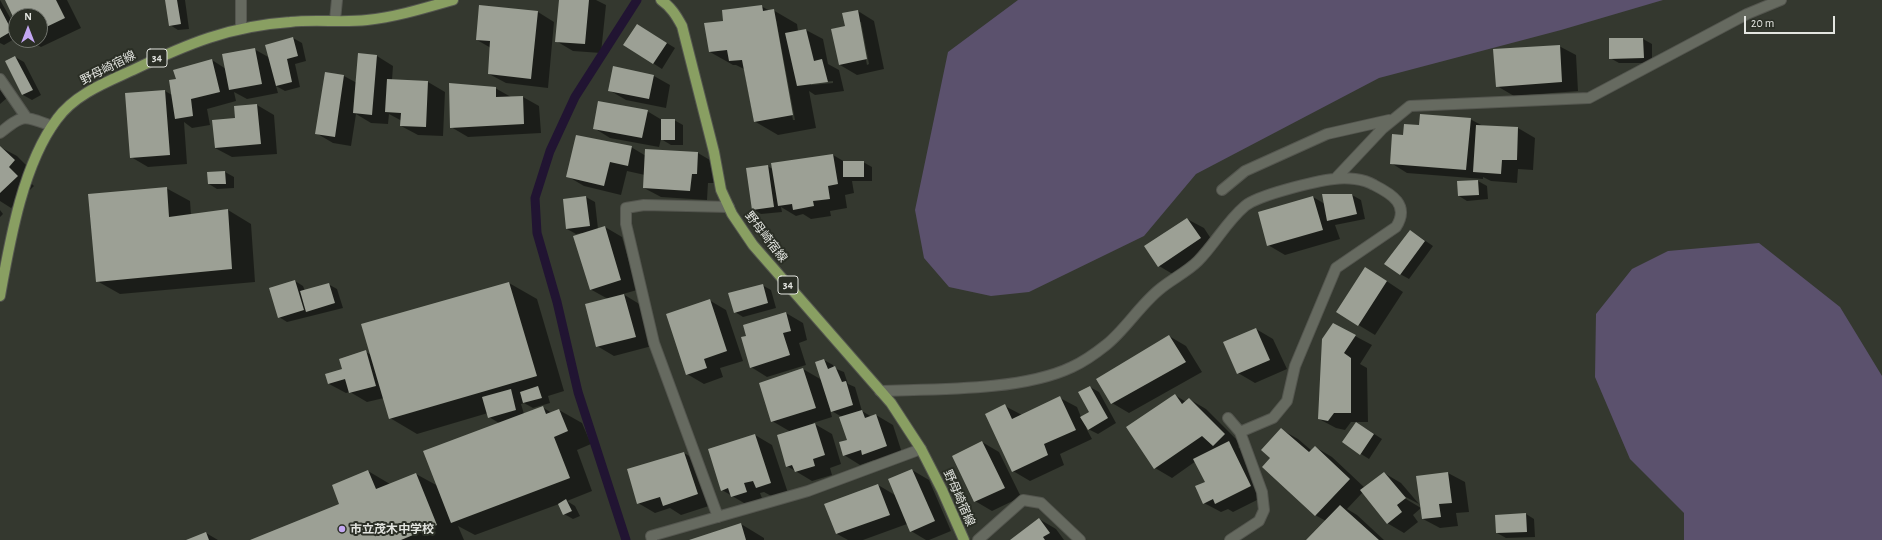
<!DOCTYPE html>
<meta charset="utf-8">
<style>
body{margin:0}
#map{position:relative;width:1882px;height:540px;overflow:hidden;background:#34382f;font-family:"Alegreya Sans",sans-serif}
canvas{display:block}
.north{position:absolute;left:8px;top:8px;width:40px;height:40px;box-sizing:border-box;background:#2a2e25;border:1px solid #747770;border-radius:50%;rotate:0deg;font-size:11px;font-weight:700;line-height:16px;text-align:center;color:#e3e5e0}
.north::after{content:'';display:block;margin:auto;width:14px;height:18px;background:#c3a7f2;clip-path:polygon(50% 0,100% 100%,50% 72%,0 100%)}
.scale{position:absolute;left:1744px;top:16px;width:91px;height:18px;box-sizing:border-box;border:2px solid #e3e5e0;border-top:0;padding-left:5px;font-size:12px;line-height:14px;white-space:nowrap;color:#e3e5e0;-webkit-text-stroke:3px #2a2e25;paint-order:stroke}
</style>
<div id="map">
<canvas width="1882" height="540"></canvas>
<div class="north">N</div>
<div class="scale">20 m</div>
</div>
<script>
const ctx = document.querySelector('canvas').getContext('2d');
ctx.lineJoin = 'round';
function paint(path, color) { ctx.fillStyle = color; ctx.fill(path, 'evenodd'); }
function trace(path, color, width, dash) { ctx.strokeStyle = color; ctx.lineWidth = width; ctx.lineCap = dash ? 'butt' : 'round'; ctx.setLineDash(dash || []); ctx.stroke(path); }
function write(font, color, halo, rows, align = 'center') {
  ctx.font = font + ' "Alegreya Sans","Noto Sans JP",sans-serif'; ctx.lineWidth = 4; ctx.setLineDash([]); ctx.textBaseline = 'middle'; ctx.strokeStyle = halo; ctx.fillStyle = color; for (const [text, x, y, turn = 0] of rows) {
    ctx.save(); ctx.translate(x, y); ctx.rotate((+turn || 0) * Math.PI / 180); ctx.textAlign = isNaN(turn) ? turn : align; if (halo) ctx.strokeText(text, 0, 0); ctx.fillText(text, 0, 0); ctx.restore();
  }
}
const green = new Path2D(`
 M1018,0H1663L1561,30L1379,78L1196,174L1144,236L1029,292L991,296L949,287L924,258L915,210L948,52Z
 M1759,243L1840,307L1882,376V540H1684V513L1630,459L1595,377L1596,314L1632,269L1668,251Z`);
const shadow = new Path2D(`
 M0,0L16,28V38L4,45L0,43Z
 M6,0H67L81,28L41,47L28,40H40V16H16V21Z
 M166,0H185L189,29L178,30L170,25Z
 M560,0H596L606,5L601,53L573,51L556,41Z
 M761,6L770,11L773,10L797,24L798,31L806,30L823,39L828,64L839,70L844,91L815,95L809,91L816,128L778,135L754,121L744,69L736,65H733L710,52L724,21ZM774,19H776L795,120H793ZM833,81V83L811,85V83Z
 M858,11L874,21L884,69L857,75L840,65L832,29L846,26ZM859,22H861L869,64L867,65Z
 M538,12L554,22L548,88L506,83L489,74L491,48L477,40Z
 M638,25L675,48L662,69L625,45Z
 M293,38L302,43L306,61L295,64L300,87L285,91L276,86L278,93L247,99L234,92L236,101L207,109L210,125L192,128L184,122L187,164L148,167L131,157L126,94L165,91L172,95L177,80L212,60L226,69L254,49L270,58Z
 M1643,39L1652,44V63H1619L1610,58Z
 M1559,46L1576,55L1578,91L1514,96L1497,86Z
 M377,56L393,66L392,80L428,82L445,92L443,136L418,135L401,126L402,121L389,114L388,124L371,123L356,114L351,146L333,143L316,133L326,73L344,76L357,83Z
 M15,57L24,62L41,95L32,100L23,95L7,61Z
 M654,76L670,85L666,108L626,100L609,90Z
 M495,88L511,97H523L539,106L541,133L468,137L451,127Z
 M0,89L7,98L0,104Z
 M257,105L274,115L277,154L232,157L215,148L236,119Z
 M647,111L662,120H674L683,125V145H671L661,139L659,147L610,138L594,128Z
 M1470,119L1483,126L1518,128L1535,138L1533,170L1518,169L1517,183L1491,181L1483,177V179L1407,173L1391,163L1404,136Z
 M0,147L17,156L31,170L25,177L34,186L11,208L0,201Z
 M631,147L646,156V150L698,153L715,163L714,183H708L707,200L661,197L644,188L645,175L627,171L621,195L584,186L567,176Z
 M833,155L845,162H863L872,167V181H852L854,193L845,195L847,208L830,211L831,216L811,219L803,214L796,216L781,207L782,212L761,214L753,209L767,166L773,169Z
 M225,172L234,177V188L217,189L209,184Z
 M1478,181L1487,186L1488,199L1467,201L1459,196L1458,182Z
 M166,188L190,201L191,215L228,210L251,224L255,282L120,294L97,281Z
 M1352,195L1361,200L1365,219L1335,225L1340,239L1285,255L1268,245L1313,197L1325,204Z
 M586,197L595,202L598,229L605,227L622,237L637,290L623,294L641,305L652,346L614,356L597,346L608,299L590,289L582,233L576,234L567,229Z
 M0,210L3,214L0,217Z
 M1187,219L1204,228L1217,248L1176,276L1159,266L1146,247Z
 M1411,231L1433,246L1409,279L1400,274Z
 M1382,278L1403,292L1375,335L1337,312Z
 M295,281L303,286L305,291L328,284L337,289L343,308L287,322L279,317Z
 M509,283L537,299L564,391L548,396L550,403L533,408L524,403L521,404L524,414L542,407L552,413L559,410L582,423L591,444L577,450L592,491L567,501L575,506L580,516L573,519L564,514L559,504L475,535L458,526L464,540H253L341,505L368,471L390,484L416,474L438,486L499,423L489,417L488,413L417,434L390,418L384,398L367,402L350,392L346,393L329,384L366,352L371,355Z
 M762,285L771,290L776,308L743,317L735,312Z
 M709,300L726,310L743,361L720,368L723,377L704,384L687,374Z
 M786,313L803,323L807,340L799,343L806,365L767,377L751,367L748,336Z
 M1256,329L1273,339L1287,369L1255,383L1238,373L1225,343Z
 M1169,336L1186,346L1202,372L1129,413L1112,403Z
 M1355,336L1372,345L1360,364L1367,368L1368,422H1351L1345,430L1336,428L1319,419L1323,339Z
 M824,360L833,365L834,368L844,372L848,384L855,387L862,411L872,417L876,415L893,425L903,456L880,464L874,460L860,465L844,455L848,441L842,417L830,410L832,417L813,423L832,434L841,464L830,468L832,475L812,481L787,466L791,432L772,421L803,369L822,380L816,362Z
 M1090,387L1099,392L1116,423L1098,434L1086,428L1092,439L1060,454L1064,465L1030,481L1013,471L986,414L1005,406L1022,415L1060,398L1077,407L1081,417L1090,412Z
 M1175,395L1186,402L1189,399L1206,409L1241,444L1238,447L1246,452L1267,495L1233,512L1228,509L1221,512L1204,503L1206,482L1196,461L1172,478L1155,468Z
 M1365,428L1382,439L1369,459L1361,454Z
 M1282,430L1298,439L1312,451L1315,447L1332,457L1365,488L1384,473L1401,483L1419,504L1402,495L1401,496L1421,508L1413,515L1418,522L1404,533L1387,523L1363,492L1347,509L1357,515L1384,540H1307L1326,521L1315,515L1271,458Z
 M755,435L772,445L788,493L773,497L764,492L760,493L763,501L749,506L722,490Z
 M982,442L999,452L1021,497L992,511L975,501Z
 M684,453L701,463L715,504L681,515L670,508L655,513L638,503Z
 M912,470L929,480L951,531L929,540H926L911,531L907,524L863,540H848L837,534L878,485L895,495Z
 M1448,473L1465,482L1469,512L1456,513L1458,526L1440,528L1423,519Z
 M1526,514L1534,519L1535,537L1506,538L1497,533Z
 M1039,519L1056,529L1064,540H1011Z
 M741,524L764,538V540H691Z
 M206,533L218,540H188Z`);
const stream = new Path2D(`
 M626,540L578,392L557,302L537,233L535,198L550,151L575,97L637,0`);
const building = new Path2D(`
 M5,0H56L65,18L40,30V16H16V23Z
 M165,0H177L181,24L169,26Z
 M559,0H589L585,44L555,42Z
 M479,5L538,11L531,79L488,74L490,41L476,40Z
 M762,5L763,11L774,9L793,115L754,122L742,60L729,61L727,50L709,52L704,23L723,21L722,10Z
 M0,8L12,31L0,38Z
 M858,10L867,59L839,65L831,29L845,26L842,13Z
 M637,24L667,43L653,64L623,45Z
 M806,29L814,61L822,59L828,82L797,86L785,33Z
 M293,37L298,56L287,59L292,82L276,86L265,45Z
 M1609,38H1643L1644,58L1609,59Z
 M1560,45L1562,82L1496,87L1493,49Z
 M255,48L262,84L229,90L222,54Z
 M358,53L377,55L372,115L353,113Z
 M15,56L33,90L22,95L5,61Z
 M212,59L220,92L191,99L193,116L175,119L169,80L176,79L173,70Z
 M613,66L654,75L649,99L608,91Z
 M325,72L344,75L335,137L315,134Z
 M387,79L428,81L426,127L400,126L401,113L385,112Z
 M449,83L496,87V97L523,96L524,124L450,128Z
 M165,90L170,155L130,158L125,93Z
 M598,101L648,110L642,138L593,129Z
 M257,104L261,144L215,148L212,120L235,118L234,106Z
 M1420,114L1471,118L1466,170L1390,164L1392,134L1403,135L1404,124L1419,125Z
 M661,119H675V140H661Z
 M1476,125L1518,127L1517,160H1502L1501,174L1473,172Z
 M576,135L632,146L628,166L610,162L604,186L566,177Z
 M0,146L15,160L9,167L18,176L0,193Z
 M645,149L698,152L697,174H692L690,191L643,188Z
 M833,154L838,184L828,186L830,199L813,201L814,206L793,210L792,204L778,206L771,163Z
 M843,161H864V177H843Z
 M768,165L774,207L752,210L746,168Z
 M225,171L226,184H208L207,172Z
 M1478,180L1479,195L1458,196L1457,181Z
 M167,187L169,217L228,209L232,269L96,282L88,194Z
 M1322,194H1352L1357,214L1327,221Z
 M586,196L590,226L566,229L563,199Z
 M1313,196L1323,230L1267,246L1258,212Z
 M1187,218L1201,238L1158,267L1144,246Z
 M605,226L621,280L590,290L573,236Z
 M1410,230L1425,241L1400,275L1384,264Z
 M1365,267L1387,281L1358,326L1336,312Z
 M295,280L304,310L278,318L269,288Z
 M509,282L537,376L389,419L361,324Z
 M329,283L335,303L306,312L300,291Z
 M763,284L768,303L734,313L728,293Z
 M624,294L636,337L596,347L585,304Z
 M710,299L727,351L704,359L707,368L686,375L666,314Z
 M786,312L791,331L783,333L790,355L750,368L741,337L746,336L743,325Z
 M1333,323L1356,335L1344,353L1351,358V413H1334L1328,421L1318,419L1322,339Z
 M1256,328L1270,360L1237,374L1223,342Z
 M1169,335L1186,362L1111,404L1096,379Z
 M366,350L376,386L349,393L345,379L328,384L325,374L342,369L339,359Z
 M824,359L828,369L835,366L842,382L846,381L853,405L831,412L815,362Z
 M803,368L816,408L771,422L759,383Z
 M538,386L542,398L523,403L520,392Z
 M1090,386L1108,418L1088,430L1080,417L1089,412L1078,392Z
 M511,389L516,410L488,418L482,397Z
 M1175,394L1182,404L1189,398L1225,434L1213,446L1202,436L1154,469L1126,427Z
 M1060,396L1076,430L1044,444L1048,455L1012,472L985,414L1005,404L1012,419Z
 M543,406L546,414L559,409L568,431L554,437L570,478L451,523L423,451Z
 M862,410L865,418L876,414L887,446L862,455L861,450L843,456L839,442L847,440L839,417Z
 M1356,422L1374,434L1360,455L1342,442Z
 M815,423L825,455L813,459L815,466L795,472L792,465L786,467L777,435Z
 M1281,428L1309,452L1315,446L1350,479L1315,516L1262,467L1270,458L1261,450Z
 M755,434L771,483L756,488L753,481L744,483L747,492L731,497L728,488L721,491L708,449Z
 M982,441L1005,488L974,502L952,456Z
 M1229,441L1251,486L1215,504L1213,499L1203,504L1195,486L1205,482L1193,459Z
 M684,452L698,494L663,506L660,497L637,504L627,469Z
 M912,469L935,521L910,532L888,479Z
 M368,470L376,489L416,473L437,525L401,540H250L339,504L332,485Z
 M1384,472L1406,498L1397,505L1402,512L1387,524L1360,490Z
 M1448,472L1452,503L1439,504L1441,517L1422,519L1416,476Z
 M878,484L890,515L836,534L824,504Z
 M566,499L572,511L563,515L558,504Z
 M1340,505L1379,540H1306Z
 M1526,513L1527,532L1496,533L1495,515Z
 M1039,518L1050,533L1043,537L1045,540H1010Z
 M741,523L746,540H689Z
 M206,532L209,540H186Z`);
const minor = new Path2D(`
 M335,20L337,0
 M241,29V0
 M0,79L26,117
 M0,133C24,113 24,116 52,126
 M1335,179L1383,128L1410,106L1589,98L1747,14L1781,0
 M1222,190L1245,171L1327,134L1389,120
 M880,391C936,389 1022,391 1072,367C1083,362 1096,353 1106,345C1125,330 1140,305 1160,289C1172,279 1187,272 1198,261C1215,244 1226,222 1245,206C1258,195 1316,181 1334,179C1347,177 1364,179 1374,185C1392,194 1410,205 1396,227L1336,268L1295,366L1287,401L1273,418L1240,432
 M1228,418L1240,432L1262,492L1264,510L1259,521L1230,540
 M718,517L654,343L626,224V208L644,205L729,207
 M652,540L651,536L808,491L921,449
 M978,540L1023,500L1041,503L1080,540`);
const primary = new Path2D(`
 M661,0C671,7 676,15 682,26L714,152L721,190L732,214L753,245L891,403L921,449L942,490L964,540
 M0,296C10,240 23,164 57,119C75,94 107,82 133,70C187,44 230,26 290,22C316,19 342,23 367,20C396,17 425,8 453,0`);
const markers = [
 [342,529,4,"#c3a7f2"]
];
const shields = [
 [157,58,20],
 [788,285,20]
];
const shieldNames = [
 ["34",157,58],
 ["34",788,285]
];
const streetNames = [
 ["野母崎宿線",108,68,-27],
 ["野母崎宿線",766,237,52],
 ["野母崎宿線",959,498,66]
];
const poiNames = [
 ["市立茂木中学校",350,529]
];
paint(green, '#5b516d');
paint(shadow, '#0007');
trace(stream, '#211432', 9);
paint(building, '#9ca095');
trace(minor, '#54564f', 12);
trace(primary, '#54564f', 12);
trace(minor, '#666a60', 10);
trace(primary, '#899f62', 10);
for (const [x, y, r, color] of markers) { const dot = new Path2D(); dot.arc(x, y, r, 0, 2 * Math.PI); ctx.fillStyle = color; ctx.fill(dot); trace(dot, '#2a2e25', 1.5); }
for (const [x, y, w] of shields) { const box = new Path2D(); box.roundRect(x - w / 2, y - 9, w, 18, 3); ctx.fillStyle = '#2a2e25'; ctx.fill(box); trace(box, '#e3e5e0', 1); }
write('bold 11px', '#e3e5e0', null, shieldNames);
write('12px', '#e3e5e0', '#2a2e25', streetNames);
write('bold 12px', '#e3e5e0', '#2a2e25', poiNames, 'left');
</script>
